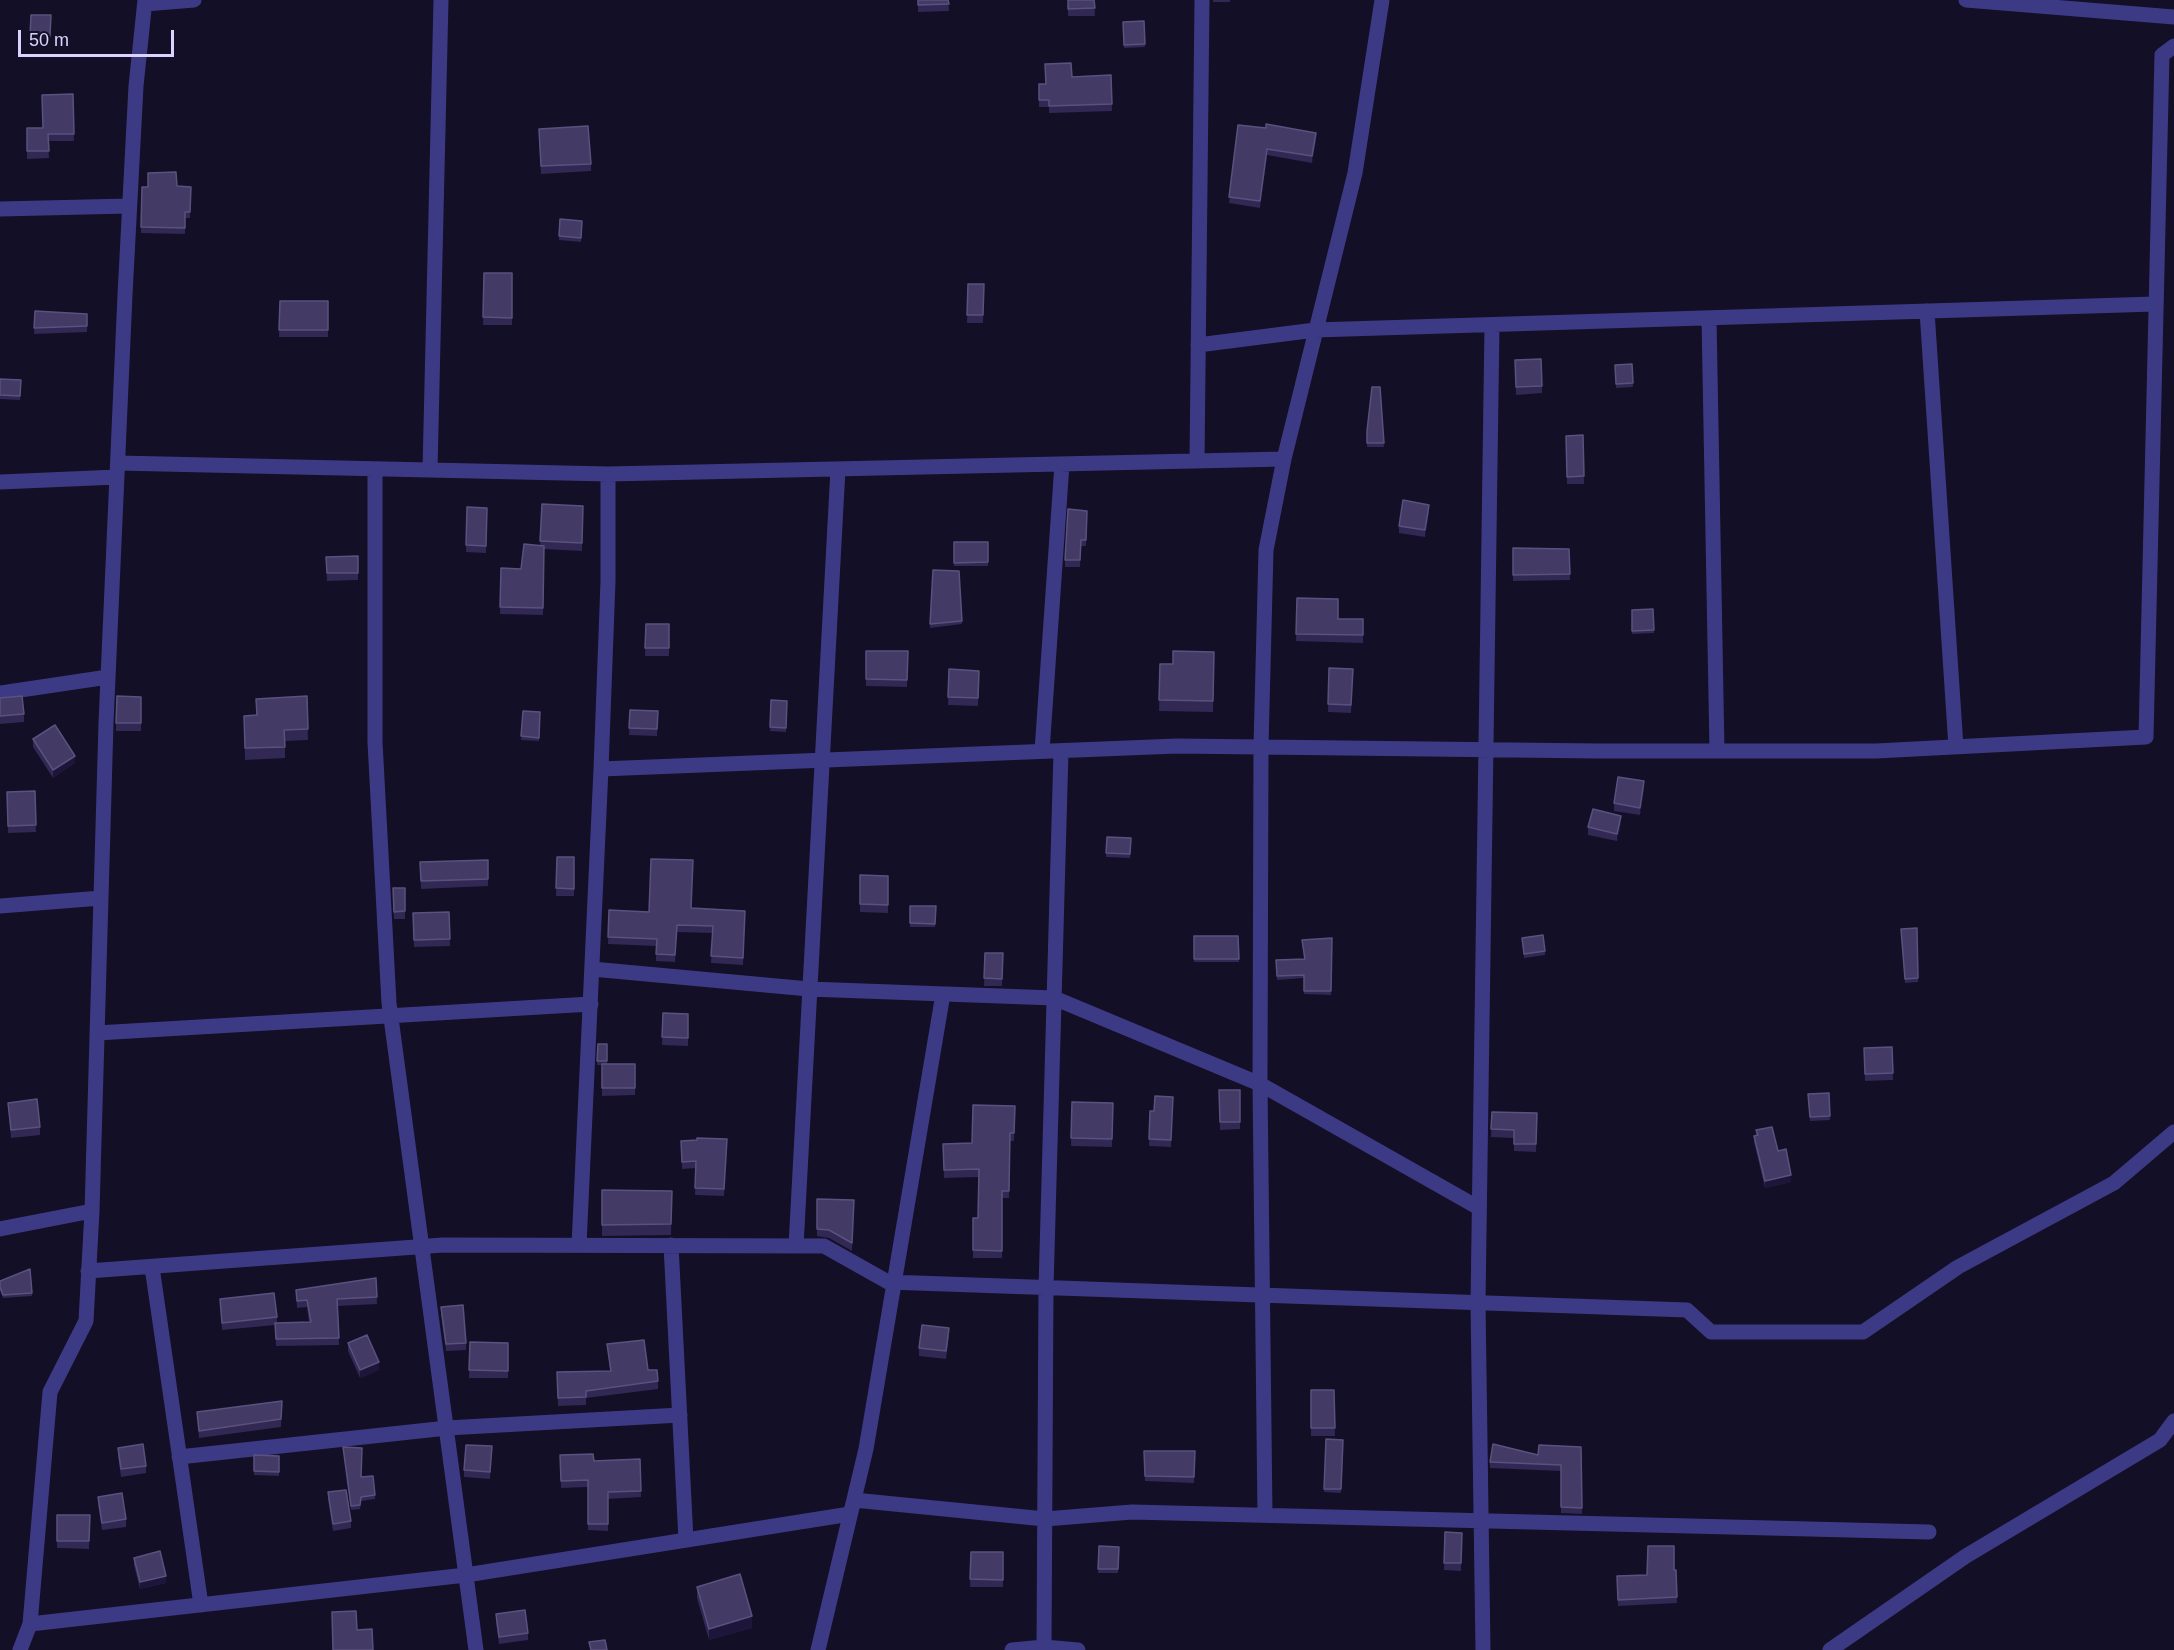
<!DOCTYPE html>
<style>
body{margin:0}
#map{position:relative;width:2174px;height:1650px;overflow:hidden;background:#130f26;font-family:Helvetica,sans-serif}
canvas{display:block}
.scale{position:absolute;left:18px;top:30px;width:156px;height:27px;box-sizing:border-box;border:3px solid #d9d4ff;border-top:0;padding-left:8px;font-size:18px;line-height:21px;white-space:nowrap;color:#d9d4ff;-webkit-text-stroke:4px #130f26;paint-order:stroke}
</style>
<div id="map">
<canvas width="2174" height="1650"></canvas>
<div class="scale">50 m</div>
</div>
<script>
const ctx = document.querySelector('canvas').getContext('2d');
ctx.lineJoin = 'round';
function trace(path, color, width, dash) { ctx.strokeStyle = color; ctx.lineWidth = width; ctx.lineCap = dash ? 'butt' : 'round'; ctx.setLineDash(dash || []); ctx.stroke(path); }
function paint(path, color) { ctx.fillStyle = color; ctx.fill(path, 'evenodd'); }
const street = new Path2D(`
 M1966,0L2174,17
 M145,4L194,0
 M0,209L129,206
 M1927,311L1956,747
 M1709,318L1717,751
 M1198,345L1315,330L2155,304
 M1197,461L1202,0
 M118,463L608,474L1284,459L1355,173L1382,0
 M375,469V742L389,1003L476,1650
 M430,470L441,0
 M608,474V581L601,769L1177,746L1597,751H1876L2146,737L2162,55L2174,46
 M0,482L117,477
 M0,693L108,677
 M1042,751L1062,464
 M0,906L101,898
 M592,969L809,989L1054,998L1260,1084L1479,1208
 M97,1033L591,1004
 M0,1229L92,1211
 M579,1245L601,769
 M671,1245L686,1540
 M796,1246L838,469
 M152,1267L201,1605
 M88,1271L443,1245L824,1246L888,1282L1687,1310L1711,1332H1863L1958,1267L2114,1183L2174,1132
 M179,1457L447,1428L680,1415
 M854,1500L1045,1519L1132,1512L1929,1532
 M1265,1515L1260,1084L1261,747L1266,550L1284,459
 M30,1624L466,1575L850,1514
 M20,1650L30,1624L50,1392L86,1321L92,1211L106,723L125,295L136,86L145,0
 M818,1650L866,1449L943,994
 M1012,1650L1044,1647L1078,1650
 M1044,1650L1046,1288L1061,751
 M1483,1650L1478,1303L1492,325
 M1830,1650L1966,1556L2160,1440L2174,1421`);
const wall = new Path2D(`
 M918,0H948L949,11L918,12Z
 M1068,0H1094L1095,16H1068Z
 M1213,0H1230V2H1213Z
 M31,15H51L50,39H30Z
 M1144,21L1145,47L1124,48L1123,22Z
 M1111,75L1112,111L1049,113V107H1039V84H1045L1072,77Z
 M73,94L74,141H48L49,158L27,159V128H43Z
 M1238,125L1316,140L1312,163L1267,155L1260,208L1229,203Z
 M539,136L591,164V171L541,174Z
 M177,186L191,187L190,218H185V234L141,233L142,187Z
 M560,219L582,221L581,242L559,240Z
 M484,273H512V325H483Z
 M968,284H984L983,323H967Z
 M280,301H328V337H279Z
 M35,311L87,314V332L34,334Z
 M1515,360L1542,386V393L1516,395Z
 M1632,364L1633,387L1616,388L1615,365Z
 M0,379L21,380L20,400L0,399Z
 M1380,387L1384,447H1367V431Z
 M1583,435L1584,484H1567L1566,436Z
 M542,504L583,506L582,551L544,549L543,615L500,614L501,568L521,569L540,546Z
 M467,507L487,508L486,553L466,552Z
 M1087,511L1086,546H1081L1080,567H1065V560Z
 M1429,512L1425,537L1399,533V526Z
 M954,542H988V566H954Z
 M1513,548L1569,549L1570,580L1513,581Z
 M326,557L358,573V580L327,581Z
 M933,570L959,571L962,624L930,628Z
 M1297,598L1338,619H1363V643L1296,641Z
 M1653,609L1654,633L1632,634V610Z
 M646,624H669V656H645Z
 M866,651H908L907,687L866,686Z
 M1214,652L1213,712L1159,711L1160,664H1173Z
 M1329,668L1353,669L1351,713L1328,712Z
 M949,669L979,671L978,706L948,705Z
 M307,696L308,740L285,741V758L245,760L244,716L256,715V699Z
 M141,697V731H116V723Z
 M0,698L24,714V722L0,724Z
 M771,700L787,701L786,732L770,731Z
 M630,710L658,711L657,736L629,735Z
 M523,711L540,712L539,741L521,740Z
 M33,739L75,763L53,778L33,747Z
 M1644,789L1640,815L1614,811V803Z
 M35,791L36,832L8,833L7,792Z
 M1621,823L1617,841L1588,835V827Z
 M1107,837L1131,838L1130,858L1106,857Z
 M557,857H574V896H556Z
 M488,860V886L421,889L420,862Z
 M860,875L888,876V913L860,912Z
 M405,888V919H394L393,896Z
 M910,906H936L935,927H910Z
 M691,908L745,911L743,965L711,963L713,933L677,932L675,962L656,961V946L608,944L609,910L649,912Z
 M449,912L450,946L414,947L413,913Z
 M1901,933L1918,978V982L1905,983Z
 M1194,936H1238L1239,962H1194Z
 M1332,938L1331,995L1304,994V978L1277,980L1276,960L1304,959L1302,940Z
 M1522,938L1545,951V955L1524,958Z
 M985,953H1003L1002,986H984Z
 M663,1013L688,1014V1046L662,1045Z
 M598,1044H607V1064H635V1095L602,1096V1065H597Z
 M1892,1047L1893,1080L1865,1081L1864,1048Z
 M1219,1090H1240V1129L1220,1130Z
 M1829,1093L1830,1120L1810,1121L1808,1094Z
 M1173,1097L1171,1147L1149,1146L1150,1111H1154Z
 M1072,1102L1113,1103L1112,1147L1071,1146Z
 M8,1103L40,1127V1135L11,1138Z
 M1015,1106L1014,1141H1010L1009,1198H1002V1258H973V1218H978L979,1177L944,1178L943,1144L972,1143Z
 M1492,1112L1537,1113L1536,1152L1514,1151V1138L1491,1137Z
 M1756,1130L1778,1151L1791,1182L1765,1188L1754,1142V1136L1756,1135Z
 M727,1139L724,1196L695,1195L696,1168L682,1169L681,1141Z
 M602,1190L672,1191L671,1235L602,1236Z
 M817,1199L854,1200L852,1251L829,1238L817,1236Z
 M376,1278L377,1304L338,1306L339,1345L276,1346L275,1325L222,1330L220,1299L277,1317V1323L309,1322L307,1307L297,1308L296,1290Z
 M0,1281L32,1293V1296L3,1298L0,1290Z
 M441,1307L466,1343V1350L446,1351L441,1314Z
 M949,1336L946,1359L919,1356V1348Z
 M470,1342L508,1343V1378H469Z
 M348,1343L379,1370L360,1378L348,1351Z
 M607,1344L648,1370L658,1381V1389L586,1398V1405L558,1406L557,1372L610,1371Z
 M1311,1390H1334L1335,1436H1311Z
 M282,1401L281,1427L199,1438L197,1412Z
 M1326,1439L1343,1440L1341,1493L1324,1492Z
 M492,1446L490,1479L464,1477V1470Z
 M343,1447L361,1477L375,1495V1499L361,1501L360,1509L351,1510Z
 M1581,1447L1582,1514L1561,1513V1471L1490,1468V1462L1538,1455Z
 M118,1448L146,1466V1473L121,1477L118,1456Z
 M1144,1451H1195L1194,1483L1145,1481Z
 M254,1455L279,1456V1476L254,1475Z
 M560,1455L594,1461L640,1459L641,1497L608,1499V1531L588,1530V1487L561,1488Z
 M328,1492L351,1521V1528L333,1531L328,1500Z
 M98,1497L126,1519V1527L102,1530L98,1505Z
 M57,1515H90L89,1549L57,1548Z
 M1445,1532L1462,1533L1461,1571L1444,1570Z
 M1099,1546L1119,1547L1118,1573H1098Z
 M971,1552H1003V1587H970Z
 M134,1558L166,1583L140,1589L134,1565Z
 M1674,1570H1676L1677,1603L1618,1606L1617,1576L1647,1575Z
 M697,1587L752,1628L709,1640L697,1598Z
 M496,1614L528,1633V1640L499,1644L496,1622Z`);
const shadedWall = new Path2D(`
 M1316,133V140L1312,163V156Z
 M1267,149V155L1260,208V201Z
 M1429,505V512L1425,537V530Z
 M75,756V763L53,778V770Z
 M1644,781V789L1640,815V808Z
 M1621,816V823L1617,841V834Z
 M1791,1175V1182L1765,1188V1181Z
 M379,1362V1370L360,1378V1370Z
 M166,1576V1583L140,1589V1582Z
 M752,1616V1628L709,1640V1629Z`);
const building = new Path2D(`
 M918,0H948L949,4L918,5Z
 M1068,0H1094L1095,8L1068,9Z
 M31,15H51L50,36L30,35Z
 M1144,21L1145,44L1124,45L1123,22Z
 M1071,63L1072,77L1111,75L1112,104L1049,106V100H1039V84H1046L1045,64Z
 M73,94L74,134H48L49,151H27V128H43L42,95Z
 M1266,124L1316,133L1312,156L1267,149L1260,201L1229,197L1238,125L1266,128Z
 M588,126L591,164L541,166L539,129Z
 M176,172L177,186L191,187L190,212H185V228L141,227L142,187H148V173Z
 M560,219L582,221L581,238L559,236Z
 M484,273H512V318L483,317Z
 M968,284H984L983,315H967Z
 M280,301H328V330H279Z
 M35,311L87,314V326L34,328Z
 M1541,359L1542,386L1516,387L1515,360Z
 M1632,364L1633,383L1616,384L1615,365Z
 M0,379L21,380L20,396L0,395Z
 M1372,387H1380L1384,443H1367V431Z
 M1583,435L1584,476L1567,477L1566,436Z
 M1403,500L1429,505L1425,530L1399,526Z
 M542,504L583,506L582,543L540,541Z
 M467,507L487,508L486,546L466,545Z
 M1068,509L1087,511L1086,540H1081L1080,560H1065Z
 M954,542H988V562L954,563Z
 M524,544L544,546L543,608L500,607L501,568L521,569Z
 M1513,548L1569,549L1570,574L1513,575Z
 M358,556V573H327L326,557Z
 M933,570L959,571L962,621L930,624Z
 M1297,598L1338,599V619H1363V635L1296,634Z
 M1653,609L1654,630L1632,631V610Z
 M646,624H669V648H645Z
 M866,651H908L907,680L866,679Z
 M1173,651L1214,652L1213,701L1159,700L1160,664H1173Z
 M1329,668L1353,669L1351,705L1328,704Z
 M949,669L979,671L978,698L948,697Z
 M22,696L24,714L0,716V698Z
 M117,696L141,697V723H116Z
 M307,696L308,729L284,730L285,747L245,748L244,716L257,715L256,699Z
 M771,700L787,701L786,728L770,727Z
 M630,710L658,711L657,729L629,728Z
 M523,711L540,712L539,738L521,736Z
 M55,725L75,756L53,770L33,739Z
 M1618,777L1644,781L1640,808L1614,803Z
 M35,791L36,825L8,826L7,792Z
 M1593,809L1621,816L1617,834L1588,827Z
 M1107,837L1131,838L1130,854L1106,853Z
 M557,857H574V889L556,888Z
 M651,859L693,860L691,908L745,911L743,958L711,956L713,926L677,925L675,955L656,954L657,939L608,937L609,910L649,912Z
 M488,860V879L421,881L420,862Z
 M860,875L888,876V905L860,904Z
 M393,888H405V911L394,912Z
 M910,906H936L935,924L910,923Z
 M449,912L450,939L414,940L413,913Z
 M1917,928L1918,978L1905,979L1901,929Z
 M1543,935L1545,951L1524,954L1522,938Z
 M1194,936H1238L1239,959H1194Z
 M1332,938L1331,991H1304V975L1277,976L1276,960L1305,959L1302,940Z
 M985,953H1003L1002,979L984,978Z
 M663,1013L688,1014V1038L662,1037Z
 M598,1044H607V1061H597Z
 M1892,1047L1893,1073L1865,1074L1864,1048Z
 M602,1064H635V1088H602Z
 M1219,1090H1240V1122H1220Z
 M1829,1093L1830,1116L1810,1117L1808,1094Z
 M1155,1096L1173,1097L1171,1140L1149,1139L1150,1111H1154Z
 M37,1099L40,1127L11,1130L8,1103Z
 M1072,1102L1113,1103L1112,1139L1071,1138Z
 M973,1105L1015,1106L1014,1133H1010L1009,1191H1002V1251L973,1250V1218H978L979,1169L944,1170L943,1144L972,1143Z
 M1492,1112L1537,1113L1536,1144H1514V1130L1491,1129Z
 M1772,1127L1778,1151L1786,1149L1791,1175L1765,1181L1754,1136L1758,1135L1756,1130Z
 M697,1138L727,1139L724,1189L695,1188L696,1161L682,1162L681,1141L697,1140Z
 M602,1190L672,1191L671,1224L602,1225Z
 M817,1199L854,1200L852,1243L829,1230L817,1229Z
 M30,1269L32,1293L3,1295L0,1287V1281Z
 M376,1278L377,1297L337,1299L339,1338L276,1339L275,1323L311,1322L307,1300L297,1301L296,1290Z
 M274,1293L277,1317L222,1323L220,1299Z
 M463,1305L466,1343L446,1344L441,1307Z
 M922,1325L949,1328L946,1351L919,1348Z
 M367,1335L379,1362L360,1370L348,1343Z
 M644,1340L648,1370H657L658,1381L586,1391V1397L558,1398L557,1372L611,1371L607,1344Z
 M470,1342L508,1343V1371L469,1370Z
 M1311,1390H1334L1335,1428H1311Z
 M282,1401L281,1419L199,1431L197,1412Z
 M1326,1439L1343,1440L1341,1489H1324Z
 M143,1444L146,1466L121,1469L118,1448Z
 M1493,1444L1538,1455L1539,1445L1581,1447L1582,1508L1561,1507V1465L1490,1462Z
 M466,1445L492,1446L490,1472L464,1470Z
 M343,1447L362,1448L361,1477L373,1476L375,1495L361,1497L360,1505L351,1506Z
 M1144,1451H1195L1194,1477L1145,1476Z
 M593,1454L594,1461L640,1459L641,1491L608,1492V1524H588V1480L561,1481L560,1455Z
 M254,1455L279,1456V1472L254,1471Z
 M346,1490L351,1521L333,1524L328,1492Z
 M122,1493L126,1519L102,1523L98,1497Z
 M57,1515H90L89,1541H57Z
 M1445,1532L1462,1533L1461,1563H1444Z
 M1099,1546L1119,1547L1118,1569H1098Z
 M1648,1546H1674V1570H1676L1677,1597L1618,1600L1617,1576L1647,1575Z
 M160,1551L166,1576L140,1582L134,1558Z
 M971,1552H1003V1580L970,1579Z
 M740,1574L752,1616L709,1629L697,1587Z
 M525,1610L528,1633L499,1637L496,1614Z
 M356,1611L357,1630L372,1629L373,1650H333L332,1612Z
 M605,1640L607,1650H591L589,1642Z`);
trace(street, '#3d3a85', 15);
paint(wall, '#312854');
paint(shadedWall, '#1d163a');
paint(building, '#433a66');
trace(building, '#5a527e', 1.5);
</script>
